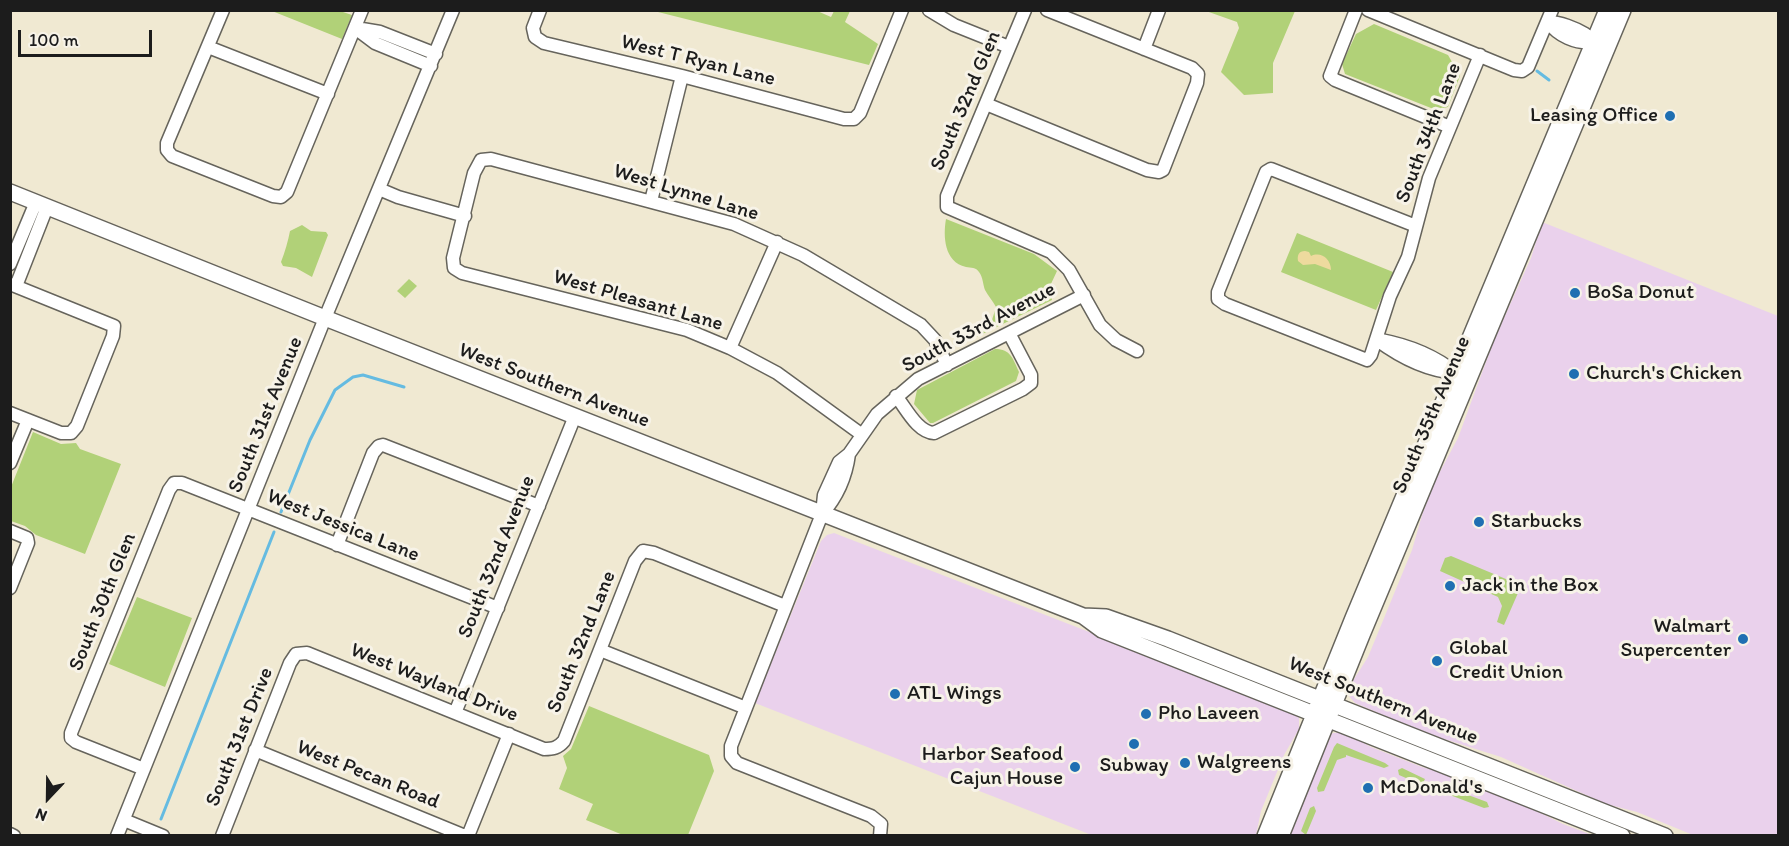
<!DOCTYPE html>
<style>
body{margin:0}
#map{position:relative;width:1789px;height:846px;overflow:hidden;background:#f0e9d2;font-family:Itim,sans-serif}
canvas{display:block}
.frame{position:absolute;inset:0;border:12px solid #1c1c1c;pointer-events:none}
.north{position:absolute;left:18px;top:768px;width:60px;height:60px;-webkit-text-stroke:4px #f7f3e8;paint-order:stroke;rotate:202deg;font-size:16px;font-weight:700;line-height:24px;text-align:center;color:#1c1c1c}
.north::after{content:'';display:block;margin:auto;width:21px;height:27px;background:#1c1c1c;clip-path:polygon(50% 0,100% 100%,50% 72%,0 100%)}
.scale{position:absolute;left:18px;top:30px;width:134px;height:27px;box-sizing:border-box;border:3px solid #1c1c1c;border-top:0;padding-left:8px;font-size:18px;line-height:21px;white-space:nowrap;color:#1c1c1c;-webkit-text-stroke:4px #f7f3e8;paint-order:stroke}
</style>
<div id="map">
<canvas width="1789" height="846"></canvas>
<div class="frame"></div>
<div class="north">N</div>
<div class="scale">100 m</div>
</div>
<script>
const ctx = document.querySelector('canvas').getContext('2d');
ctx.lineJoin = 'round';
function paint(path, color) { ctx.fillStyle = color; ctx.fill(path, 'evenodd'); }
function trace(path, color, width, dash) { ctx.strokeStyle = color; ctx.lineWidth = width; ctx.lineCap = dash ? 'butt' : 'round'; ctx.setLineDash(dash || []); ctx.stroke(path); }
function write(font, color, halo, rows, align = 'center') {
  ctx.font = font + ' Itim,sans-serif'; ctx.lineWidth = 6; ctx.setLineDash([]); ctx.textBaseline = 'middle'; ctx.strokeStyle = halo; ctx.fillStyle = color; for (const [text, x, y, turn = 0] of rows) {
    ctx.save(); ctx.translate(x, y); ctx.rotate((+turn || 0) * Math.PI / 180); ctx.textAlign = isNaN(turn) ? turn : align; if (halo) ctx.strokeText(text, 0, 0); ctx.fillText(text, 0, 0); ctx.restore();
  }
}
const built = new Path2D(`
 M1542,222L1778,316V835H1693L1637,812L1606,804L1501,757L1441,738L1404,724L1355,703L1348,695L1349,687L1368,657L1412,550L1423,512L1435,481L1458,438L1494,340L1531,258Z
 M834,533L1293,711L1299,718V729L1284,755L1261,811L1256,835L1094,836L755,703L821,541L827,535Z
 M1344,732L1371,747L1422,767L1449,774L1510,798L1563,824L1592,835L1290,836L1328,737L1333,733Z`);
const green = new Path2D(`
 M815,10L831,17L834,11H850L845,22L878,44L869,65L654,11Z
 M272,11H340L352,15L342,39Z
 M1206,11H1295L1273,63V93L1244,95L1221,72L1239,28L1237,22Z
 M1374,24L1448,55L1460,76L1448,107L1436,110L1345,74L1342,64L1356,34Z
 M946,219L1034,254L1057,271L1050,286L1052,300L970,340L966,334L992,320L996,307C993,301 988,296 985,290C983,285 983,277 979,272C976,267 971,268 966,267C944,262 943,236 946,219Z
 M302,225L311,231L326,232L328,235L312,277L296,268L283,266L281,262C285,252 288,241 290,231Z
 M1297,233L1393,272L1376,310L1281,272Z
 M409,279L417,286L405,298L397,291Z
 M995,349C1011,349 1013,359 1019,372L1016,381L933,423H930L914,404L917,390Z
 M33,432L61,444L76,443L80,449L121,464L85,554L36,535L25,526L11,521V487Z
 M1451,556L1513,582L1518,593L1504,625L1497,622L1502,606L1498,597L1440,571L1445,558Z
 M137,597L192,618L165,687L109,664Z
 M589,706L709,755L714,771L688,835H623L586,820L593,804L559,789L567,768L563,756L571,749Z
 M1337,743L1385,763L1389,766L1384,768L1346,755V757L1337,760L1324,791L1318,792L1317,788L1334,747Z
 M1402,768L1425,779L1422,785L1399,775L1398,770Z
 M1452,789L1487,802L1489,807L1484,808L1450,795L1449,792Z
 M1314,806L1316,811L1306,835L1301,831L1310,808Z`);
const sand = new Path2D(`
 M1305,251L1309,252L1311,256C1321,251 1331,259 1331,270L1315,264L1303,265L1298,261C1297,255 1299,251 1305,251Z`);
const stream = new Path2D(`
 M1537,71L1549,80
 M281,512L310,440L335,390L353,377L363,375L404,387
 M161,819L274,532`);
const minor = new Path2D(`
 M223,10L167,143V150L172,156L273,196L281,197L287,192L362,10
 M540,10L533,28L535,37L544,43L682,76L844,119H854L860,113L902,10
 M929,10L954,25L1009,47
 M1025,10L947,196V207L1051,252L1069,270L1100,325L1116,340L1137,351
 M1356,10L1330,76L1335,80L1450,127
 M1368,10L1514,70L1522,71L1528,67L1552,10
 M1548,22C1560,22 1575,28 1585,34C1591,38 1594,42 1601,45
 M1548,22C1558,36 1576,44 1593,42
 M355,28L375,43L431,66
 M356,28L380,32L436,54
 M208,47L328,94
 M1144,49L1159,10
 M986,104L1147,170L1159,172L1163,170L1197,83L1198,74L1192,68L1047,10
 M379,189L398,197L465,216
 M651,201L682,76
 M1416,226L1271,169L1266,172L1218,292V299L1225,304L1367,360L1371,355L1390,296L1408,257L1429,178L1480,55
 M10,264L36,202
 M10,284L114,326L113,336L77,426L71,433H61L10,413
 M16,286L47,207
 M1377,340C1400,357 1427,371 1456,373
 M1381,340C1407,345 1435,356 1456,373
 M730,348L777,242
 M896,396C906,408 917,432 934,433L1023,389L1031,383V375L1009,333
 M861,434L777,373L730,348L687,330L462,273L454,268L453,258L474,173L481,160L491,159L734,224L803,255L921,325L935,340L947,365
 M10,463L28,420
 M822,514C838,496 846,477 849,454
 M10,531L27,538L28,543L10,588
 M337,545L373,453L379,446L383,445L539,506
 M600,650L746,708
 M455,713L575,416
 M255,750L465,836
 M144,769L76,742L71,738V733L169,490L174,483H182L498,608
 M124,820L163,836
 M10,834L14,836
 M117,836L325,318L453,10
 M222,836L290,663L296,654L307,653L544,749C553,749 558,748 564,741L635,561L643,551L654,553L785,606
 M468,836L509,734
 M880,836L881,824L871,816L737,763L731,756V746L822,514L824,495L839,462L849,454L877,414L918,379L1084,295`);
const major = new Path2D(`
 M10,192L325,318L1083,616L1102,630L1622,836
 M1083,616L1106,617L1168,639L1665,836
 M1265,836L1353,618L1607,10
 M1281,836L1362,635L1623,10`);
const markers = [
 [1670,116,6,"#1f6fb2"],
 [1575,293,6,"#1f6fb2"],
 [1574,374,6,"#1f6fb2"],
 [1479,522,6,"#1f6fb2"],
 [1450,586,6,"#1f6fb2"],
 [1743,639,6,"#1f6fb2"],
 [1437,661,6,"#1f6fb2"],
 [895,694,6,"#1f6fb2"],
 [1146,714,6,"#1f6fb2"],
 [1134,744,6,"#1f6fb2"],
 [1185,763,6,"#1f6fb2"],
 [1075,767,6,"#1f6fb2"],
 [1368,788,6,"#1f6fb2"]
];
const streetNames = [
 ["West T Ryan Lane",698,61,14],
 ["South 32nd Glen",966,101,-67],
 ["South 34th Lane",1429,133,-69],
 ["West Lynne Lane",686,193,17],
 ["West Pleasant Lane",638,301,16],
 ["South 33rd Avenue",979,328,-28],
 ["West Southern Avenue",554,386,21],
 ["South 31st Avenue",266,415,-68],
 ["South 35th Avenue",1432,415,-67],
 ["West Jessica Lane",343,526,22],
 ["South 32nd Avenue",497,557,-68],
 ["South 30th Glen",103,602,-68],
 ["South 32nd Lane",582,642,-68],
 ["West Wayland Drive",434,683,22],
 ["West Southern Avenue",1383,701,22],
 ["South 31st Drive",240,737,-68],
 ["West Pecan Road",368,775,22]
];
const poiNames = [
 ["Leasing Office",1658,116,"right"],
 ["BoSa Donut",1587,293],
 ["Church's Chicken",1586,374],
 ["Starbucks",1491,522],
 ["Jack in the Box",1462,586],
 ["Walmart",1731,627,"right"],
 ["Supercenter",1731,651,"right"],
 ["Global",1449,649],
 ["Credit Union",1449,673],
 ["ATL Wings",907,694],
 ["Pho Laveen",1158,714],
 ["Harbor Seafood",1063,755,"right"],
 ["Cajun House",1063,779,"right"],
 ["Walgreens",1197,763],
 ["Subway",1134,766,"center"],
 ["McDonald's",1380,788]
];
paint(built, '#ead1ec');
paint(green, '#b1d178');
paint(sand, '#eeda9e');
trace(stream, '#65bbe1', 3);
trace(minor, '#66645c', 15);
trace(major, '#66645c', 18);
trace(minor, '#fff', 12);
trace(major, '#fff', 15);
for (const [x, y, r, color] of markers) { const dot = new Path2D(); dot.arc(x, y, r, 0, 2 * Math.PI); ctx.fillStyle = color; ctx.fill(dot); trace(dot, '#f7f3e8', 2); }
write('21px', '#1c1c1c', '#f7f3e8', streetNames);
write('21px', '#1c1c1c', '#f7f3e8', poiNames, 'left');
</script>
